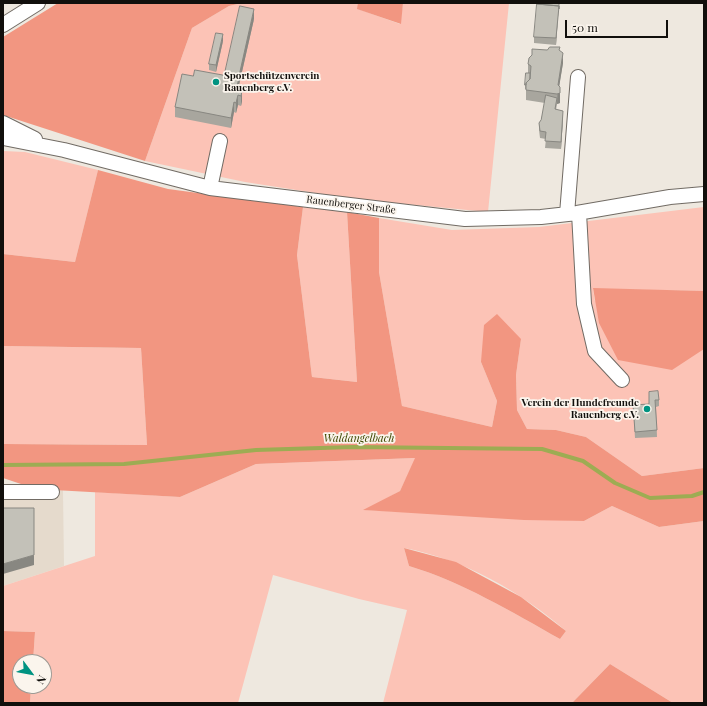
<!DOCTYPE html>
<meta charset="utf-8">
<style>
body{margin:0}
#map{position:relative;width:707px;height:706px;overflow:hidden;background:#eee8df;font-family:"Playfair Display",serif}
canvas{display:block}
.frame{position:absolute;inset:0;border:4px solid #110f0c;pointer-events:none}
.north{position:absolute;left:12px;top:654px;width:40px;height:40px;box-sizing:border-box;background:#fbf5ed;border:1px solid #9d9993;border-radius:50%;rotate:122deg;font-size:11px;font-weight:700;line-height:16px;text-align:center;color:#110f0c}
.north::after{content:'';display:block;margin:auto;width:14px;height:18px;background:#009381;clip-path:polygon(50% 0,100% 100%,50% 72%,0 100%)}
.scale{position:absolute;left:565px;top:20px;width:103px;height:18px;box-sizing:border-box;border:2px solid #110f0c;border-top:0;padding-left:5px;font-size:12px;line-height:14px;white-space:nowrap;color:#110f0c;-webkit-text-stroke:3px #fbf5ed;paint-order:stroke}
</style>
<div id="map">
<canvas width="707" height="706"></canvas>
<div class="frame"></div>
<div class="north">N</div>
<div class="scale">50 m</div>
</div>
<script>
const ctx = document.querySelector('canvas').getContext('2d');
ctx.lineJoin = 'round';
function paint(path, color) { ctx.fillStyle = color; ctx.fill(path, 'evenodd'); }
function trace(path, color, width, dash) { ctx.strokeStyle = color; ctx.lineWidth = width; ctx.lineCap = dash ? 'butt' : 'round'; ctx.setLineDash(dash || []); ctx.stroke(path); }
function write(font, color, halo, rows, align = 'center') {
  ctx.font = font + ' "Playfair Display",serif'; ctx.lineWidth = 3.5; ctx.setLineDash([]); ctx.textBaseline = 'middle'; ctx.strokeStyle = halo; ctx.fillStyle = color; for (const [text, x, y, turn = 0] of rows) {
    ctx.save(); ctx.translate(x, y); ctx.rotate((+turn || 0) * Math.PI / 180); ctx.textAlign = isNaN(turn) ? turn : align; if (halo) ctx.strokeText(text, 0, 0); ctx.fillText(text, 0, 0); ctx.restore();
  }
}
const built = new Path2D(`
 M3,487L63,490L64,566L3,586Z`);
const green = new Path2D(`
 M242,3H358V9L400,24L403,3H509L488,212L354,199L245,182L145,161L192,28L229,6Z
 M3,151L25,152L98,170L75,262L3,254Z
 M303,207L347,212L357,382L312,377L297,255Z
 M704,207V291L593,289L595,301L704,303V468L642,476L586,437L556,430L527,429L517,410L516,375L521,339L481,362L497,401L492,427L402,406L379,272V218L452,230L539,227Z
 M3,346L141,348L147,445L3,444Z
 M416,458L400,491L366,510L584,521L612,506L659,527L704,521V703H673L610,664L572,703H383L407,610L359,599L273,575L238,703H30L31,686H44V662H33L35,632L3,631V586L95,556V492L180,497L256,464ZM404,548C464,559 521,592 566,631L560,639C512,612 462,582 409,566Z`);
const forest = new Path2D(`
 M58,3H242L229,6L192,28L145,161L3,115V37Z
 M358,3H403L401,24L357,9Z
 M98,170L168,189L303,207L297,255L312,377L357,382L347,212L379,218V272L402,406L492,427L497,401L481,362L484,325L497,314L521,339L516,375L517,410L527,429L556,430L586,437L642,476L704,468V521L659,527L612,506L584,521L524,520L363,510L400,491L415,458L256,464L180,497L36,489L3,478V444L147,445L141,348L3,346V254L75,262Z
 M593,288L704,291V349L672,370L618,360L599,323Z
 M404,548L456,562L521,597L566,631L560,639C512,612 462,582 409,566Z
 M3,631L35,632L33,662H20V686H31L30,703H3Z
 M610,664L673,703H572Z`);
const stream = new Path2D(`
 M3,465L124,464L256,450L353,447L542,449L583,461L615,483L650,498L692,496L704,492`);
const minor = new Path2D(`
 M3,25L38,3
 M3,123L35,139
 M3,138L64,150L210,188L465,219L541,217L577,213L670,197L704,194
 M210,188L220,141
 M579,213L584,304L595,351L622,380
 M567,214L578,77
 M3,492H52`);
const wall = new Path2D(`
 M559,3L556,45L534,43V37Z
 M254,19L239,85L238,90L242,91V101L241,106L238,105L236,113L234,112L231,128L175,117V107L193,76H225V73Z
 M223,41L216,72L209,70V64Z
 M560,51L563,63L559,86L560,103L557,104L556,110L563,118L561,149L545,148L546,139L540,138L539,130V123L541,120L545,103L526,100V89H525V85L528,73V64Z
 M649,392L659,400V406L656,407L657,437L635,438L633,405L649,404Z`);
const shadedWall = new Path2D(`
 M559,3L556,45V38Z
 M254,9V19L239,85V76Z
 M223,34V41L216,72V65Z
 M563,53V63L558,94L560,87V103L557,104L558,85Z
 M239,78V88L236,100V90Z
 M242,91V101L241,106V96Z
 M238,95V105L236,113V103Z
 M234,102V112L231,128V118Z
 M563,111V118L561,149V142Z
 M34,555V565L3,574V564Z`);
const building = new Path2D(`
 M537,3H559V9V6L537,4Z
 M537,4L559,6L556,38L534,37Z
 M240,6L254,9L239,76L225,73Z
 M216,33L223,34L216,65L209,64Z
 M550,47H560L559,50L563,53L558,85L560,87V93L557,94L526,90V83L530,79L531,66L528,64L529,58L532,55V49L547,50Z
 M195,70L239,78L236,90L242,91L241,96L238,95L236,103L234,102L231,118L175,107L182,74L193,76Z
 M526,73H530V79L526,83V85H525Z
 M546,95L557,98L555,109L563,111L561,142L545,141L546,132L540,131L539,123L541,120Z
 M658,391L659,400H655L657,430L635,432L633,405L649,404V392Z
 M3,508H34V555L3,564Z`);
const markers = [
 [216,82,4,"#009381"],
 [647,409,4,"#009381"]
];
const poiNames = [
 ["Sportschützenverein",224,76],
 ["Rauenberg e.V.",224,88],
 ["Verein der Hundefreunde",639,403,"right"],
 ["Rauenberg e.V.",639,415,"right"]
];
const streetNames = [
 ["Rauenberger Straße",351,205,7]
];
const waterNames = [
 ["Waldangelbach",359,439]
];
paint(built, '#e5dacc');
paint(green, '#fcc3b6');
paint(forest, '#f29681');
trace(stream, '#9dac53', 4);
trace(minor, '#716b64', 16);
trace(minor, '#fff', 14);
paint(wall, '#a8a69e');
paint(shadedWall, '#888781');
paint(building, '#c3c1b8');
trace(building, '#888781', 1);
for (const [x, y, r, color] of markers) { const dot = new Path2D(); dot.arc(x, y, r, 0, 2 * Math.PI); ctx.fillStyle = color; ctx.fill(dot); trace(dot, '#fbf5ed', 1.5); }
write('bold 10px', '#110f0c', '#fbf5ed', poiNames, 'left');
write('10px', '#110f0c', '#fbf5ed', streetNames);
write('italic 11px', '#3f4800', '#fbf5ed', waterNames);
</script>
